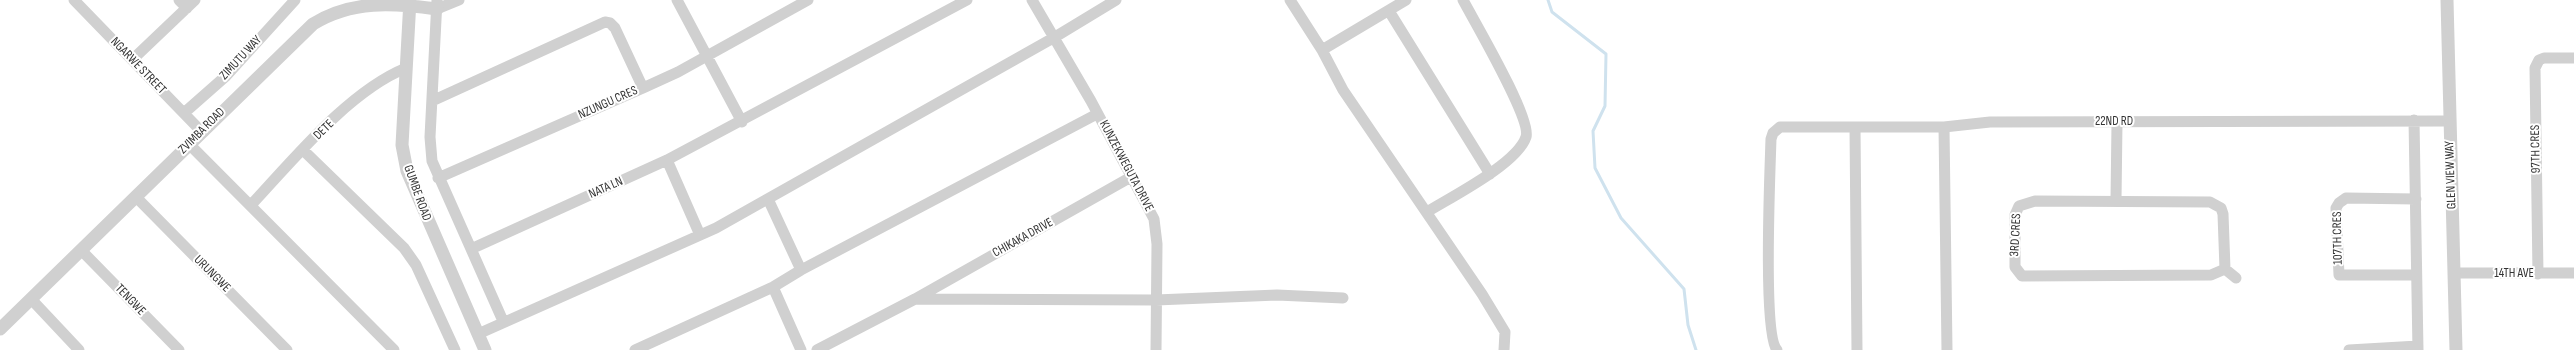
<!DOCTYPE html>
<style>
body{margin:0}
canvas{display:block;background:#fff}
</style>
<canvas width="2574" height="350"></canvas>
<script>
const ctx = document.querySelector('canvas').getContext('2d');
ctx.lineJoin = 'round';
function trace(path, color, width, dash) { ctx.strokeStyle = color; ctx.lineWidth = width; ctx.lineCap = dash ? 'butt' : 'round'; ctx.setLineDash(dash || []); ctx.stroke(path); }
function write(font, color, halo, rows, align = 'center') {
  ctx.font = font + ' "Sofia Sans Condensed",sans-serif'; ctx.lineWidth = 4; ctx.setLineDash([]); ctx.textBaseline = 'middle'; ctx.strokeStyle = halo; ctx.fillStyle = color; for (const [text, x, y, turn = 0] of rows) {
    ctx.save(); ctx.translate(x, y); ctx.rotate((+turn || 0) * Math.PI / 180); ctx.textAlign = isNaN(turn) ? turn : align; if (halo) ctx.strokeText(text, 0, 0); ctx.fillText(text, 0, 0); ctx.restore();
  }
}
const stream = new Path2D(`
 M1548,0L1552,12L1606,54L1605,106L1593,131L1595,168L1621,218L1684,289L1688,325L1696,350`);
const minor = new Path2D(`
 M74,0L201,131
 M179,0L187,8
 M437,0L430,137L432,161L503,321
 M677,0L742,122
 M1032,0L1091,101L1154,219L1157,244L1156,350
 M1290,0L1322,50L1343,90L1482,294L1505,332L1504,350
 M437,9L459,0
 M1389,11L1490,174
 M1322,50L1406,0
 M132,60L195,0
 M643,88L678,72L808,0
 M432,101L605,22L610,23L615,28L643,88L438,178
 M184,113L226,76L295,0
 M2414,120L2418,350
 M1855,127L1857,350
 M1944,127L1947,350
 M189,144L394,350
 M303,150L404,248L416,265L455,350
 M667,160L700,235
 M136,197L287,350
 M768,199L801,270
 M2416,199L2346,198L2339,203L2336,208L2339,275H2416
 M2116,200L2117,123
 M251,205C293,160 349,91 406,68
 M1427,212C1451,197 1517,164 1526,137C1532,119 1474,21 1463,0
 M471,249L667,160L967,0
 M81,250L179,350
 M2225,269L2223,214L2221,208L2210,202L2035,201L2019,206L2015,215V267L2022,276L2211,275L2225,269L2236,278
 M2454,273H2574
 M2538,274L2535,68L2539,60L2544,58H2574
 M773,287L801,350
 M915,299L1156,300L1277,295L1343,298
 M32,300L79,350
 M478,334L716,228L1055,37L1116,0
 M635,350L773,287L801,270L1097,114
 M817,350L915,299L1131,177
 M1777,350C1763,335 1770,170 1771,139L1773,133L1780,127H1944L1990,122L2449,121
 M2349,350L2418,346`);
const tertiary = new Path2D(`
 M410,0L402,145L407,171L485,350
 M2447,0L2456,350
 M0,329L313,24C352,0 393,3 437,9`);
const streetNames = [
 ["ZIMUTU WAY",241,58,-47],
 ["NGARWE STREET",138,66,46],
 ["NZUNGU CRES",608,103,-24],
 ["22ND RD",2114,122],
 ["DETE",324,130,-44],
 ["ZVIMBA ROAD",202,131,-45],
 ["97TH CRES",2536,149,-91],
 ["KUNZEKWEGUTA DRIVE",1126,166,62],
 ["GLEN VIEW WAY",2451,175,-92],
 ["NATA LN",606,188,-24],
 ["GUMBE ROAD",417,193,70],
 ["3RD CRES",2016,235,-87],
 ["CHIKAKA DRIVE",1023,238,-29],
 ["107TH CRES",2338,238,-91],
 ["URUNGWE",212,274,45],
 ["14TH AVE",2514,274],
 ["TENGWE",130,300,46]
];
trace(stream, '#cfe2ee', 3);
trace(minor, '#d0d0d0', 11);
trace(tertiary, '#d0d0d0', 13);
write('13px', '#333', '#fff', streetNames);
</script>
